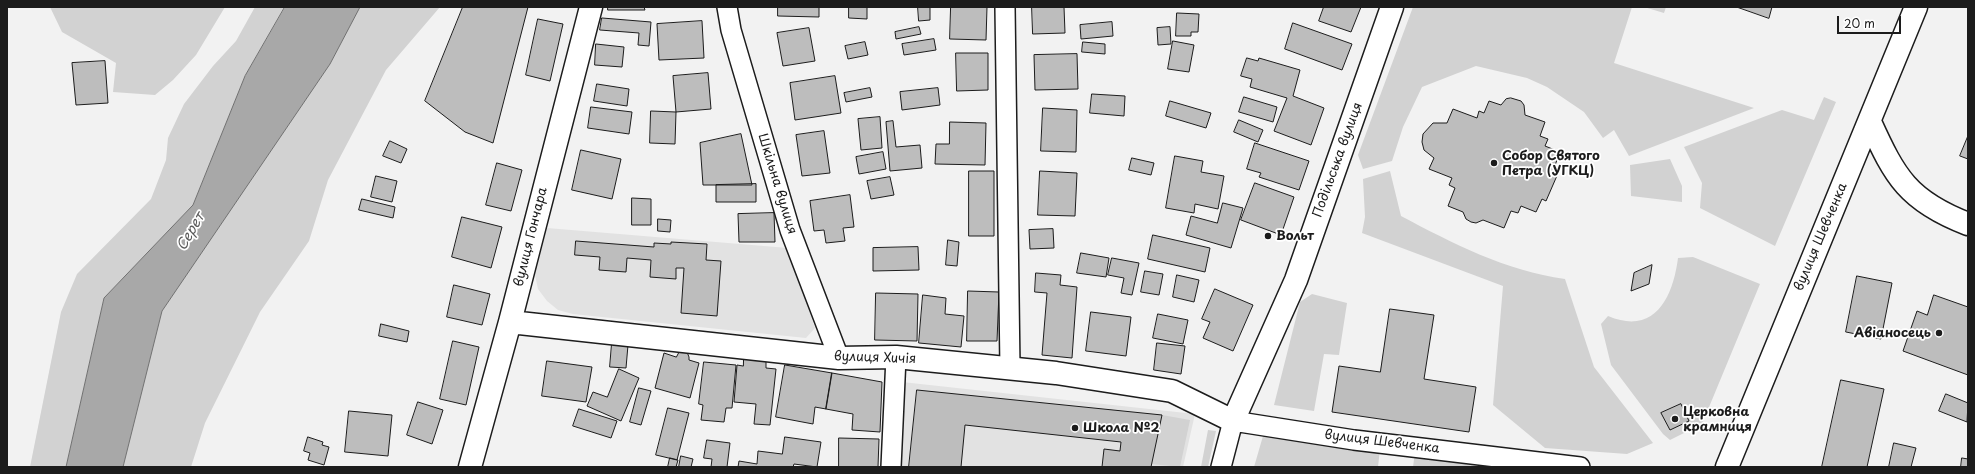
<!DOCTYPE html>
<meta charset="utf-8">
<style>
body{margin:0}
#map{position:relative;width:1975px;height:474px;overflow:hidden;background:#f2f2f2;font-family:"Playpen Sans",sans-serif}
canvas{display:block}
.frame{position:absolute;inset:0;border:8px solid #1c1c1c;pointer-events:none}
.scale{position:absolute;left:1837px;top:16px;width:64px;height:18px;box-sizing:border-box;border:2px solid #1c1c1c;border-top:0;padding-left:5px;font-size:12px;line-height:14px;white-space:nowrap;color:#1c1c1c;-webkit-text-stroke:3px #fff;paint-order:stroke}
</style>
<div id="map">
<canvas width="1975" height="474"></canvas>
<div class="frame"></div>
<div class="scale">20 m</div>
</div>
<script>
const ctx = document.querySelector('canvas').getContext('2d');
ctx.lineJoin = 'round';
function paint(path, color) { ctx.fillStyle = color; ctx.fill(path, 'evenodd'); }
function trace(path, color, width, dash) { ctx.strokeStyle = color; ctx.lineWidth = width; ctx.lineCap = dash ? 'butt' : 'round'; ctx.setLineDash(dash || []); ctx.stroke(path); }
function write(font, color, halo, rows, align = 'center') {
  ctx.font = font + ' "Playpen Sans",sans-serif'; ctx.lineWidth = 3.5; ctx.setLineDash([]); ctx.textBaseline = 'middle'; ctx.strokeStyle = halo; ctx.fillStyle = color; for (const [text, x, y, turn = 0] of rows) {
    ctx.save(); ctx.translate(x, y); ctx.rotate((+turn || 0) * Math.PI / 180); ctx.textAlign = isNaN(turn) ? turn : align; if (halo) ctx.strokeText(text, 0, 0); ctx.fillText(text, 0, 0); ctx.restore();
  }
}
const built = new Path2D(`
 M547,228L788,248L815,328L806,338L573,314L558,310L547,301L538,289L535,275Z
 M902,382L1195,414L1183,467H899Z`);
const green = new Path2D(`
 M50,7H225L196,55L173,80L155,95L113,92L116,63L62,32Z
 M255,7H285L245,76L193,205L104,298L66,467H30L61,312L77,274L151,199L166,160L168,138L184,104L213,66L236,41Z
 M360,7H440L386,70L328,180L309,241L260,312L205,423L191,467H123L162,311L330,64Z
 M1413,7H1632L1614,63L1754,108L1629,156L1614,130L1603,138L1584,112L1547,87L1527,78L1476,66L1422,87L1403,127L1392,161L1363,169L1358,155Z
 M1644,7H1666L1664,13Z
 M1824,97L1836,102L1775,246L1700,208L1702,183L1684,147L1782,110L1814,120Z
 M1670,159L1682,186V202L1631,196L1630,165Z
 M1390,171L1401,216C1452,243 1506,271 1565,279L1594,367L1653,443L1627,454L1545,448L1493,405L1503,286L1362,233L1365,217L1363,179Z
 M1693,257L1760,284L1702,424L1670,440L1663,434L1611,365L1601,324L1608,316C1655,336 1673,297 1678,258Z
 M1312,294L1347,303L1339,355L1324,354L1314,411L1274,405L1300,302Z
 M1162,415L1190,420L1180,467L1151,464Z
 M1208,430L1216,431L1208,467H1201Z
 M1263,436L1380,449L1378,467H1254Z
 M1415,452L1520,467H1413Z`);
const water = new Path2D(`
 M285,7H360L330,64L162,311L123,467H66L104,298L193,205L245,76Z`);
const building = new Path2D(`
 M463,7H528L493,143L465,132L425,101Z
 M608,7H644L645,10H608Z
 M778,7H819V17L778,16Z
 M849,7H867V19L849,18Z
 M918,7H930V20L919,21Z
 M951,7H987L986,40L950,39Z
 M1032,7H1064L1065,33L1033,34Z
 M1324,7H1361L1351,32L1319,21Z
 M1737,7H1772L1769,18Z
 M1177,13L1199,14L1198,32H1191V36H1176Z
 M602,18L651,22L649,46L638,45L639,33L600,30Z
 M538,19L563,24L550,81L526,75Z
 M702,21L704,58L659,60L657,24Z
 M1112,22L1113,36L1081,39L1080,25Z
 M1293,23L1352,44L1342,70L1285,49Z
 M919,27L921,34L896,39L895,32Z
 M1170,27L1171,44L1158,45L1157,28Z
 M809,28L815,61L783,66L777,33Z
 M934,39L936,50L904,55L902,44Z
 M1173,41L1194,45L1189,72L1168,69Z
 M865,42L868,55L848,59L845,46Z
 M1083,42L1105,44V54L1082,52Z
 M596,44L624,47L622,67L595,65Z
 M956,53H988V90L957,91Z
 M1077,54L1078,89L1035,90L1034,55Z
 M1247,58L1258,61L1259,58L1300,70L1293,96L1324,108L1311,145L1274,131L1287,98L1250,87L1252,79L1241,76Z
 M105,61L108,103L76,105L72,63Z
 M708,73L711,109L676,112L673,76Z
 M835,76L841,113L795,120L790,83Z
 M597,84L629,89L627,106L594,101Z
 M870,88L872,97L846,102L844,93Z
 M938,88L940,105L902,110L900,92Z
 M1092,94L1125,96L1124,116L1090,113Z
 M1244,97L1277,107L1273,122L1239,112Z
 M1511,98L1521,101L1524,105L1525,115L1545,122L1540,136L1548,139L1545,146L1560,152L1554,168L1559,171L1546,201L1542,199L1536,212L1521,206L1518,213L1511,211L1504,228L1483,220L1476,223L1471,222L1466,219L1463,212L1448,206L1455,188L1449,185L1452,178L1429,169L1434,158L1424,150L1422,142L1423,134L1433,123H1447L1453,109L1477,118L1479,111L1484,113L1489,101L1501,105L1506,99Z
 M1170,101L1211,113L1206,128L1166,116Z
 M591,107L632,112L629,134L588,128Z
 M1043,108L1077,110L1076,152L1041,151Z
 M651,111L676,112L675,144L650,143Z
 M880,117L882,148L861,150L858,119Z
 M1239,120L1263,130L1258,142L1234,132Z
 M893,121L896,147L920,145L922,168L890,171L886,122Z
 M950,122L986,123L985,165L935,164L936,144H949Z
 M824,131L830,173L802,176L796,135Z
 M741,134L752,185H703L700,143Z
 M1968,136V159L1960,156Z
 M390,141L407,149L401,163L383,156Z
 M1255,143L1309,161L1299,190L1259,177L1261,173L1247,169Z
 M581,150L621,159L612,199L572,190Z
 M883,152L886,169L859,174L856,157Z
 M1175,156L1203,161L1201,172L1224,176L1218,209L1195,204L1194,213L1166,208Z
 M1132,158L1154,163L1151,175L1129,170Z
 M497,163L522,170L511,211L486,205Z
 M969,171H994V236H969Z
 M1040,171L1077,173L1075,216L1038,215Z
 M376,176L397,181L392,202L371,197Z
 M890,177L894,195L871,199L867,181Z
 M1255,183L1294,197L1281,235L1241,220Z
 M756,184V202H716V185Z
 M850,195L854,227L843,228L845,241L826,243L824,230L814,231L810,201Z
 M632,198L651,199V225H632Z
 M362,199L395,207L393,218L359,210Z
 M1223,203L1243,208L1231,248L1186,235L1191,216L1217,223Z
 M774,213L775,242H739L738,214Z
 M462,217L502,227L491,268L452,257Z
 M658,219L671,220L670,232L658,231Z
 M1053,229L1054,248L1030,249L1029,230Z
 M1153,235L1210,248L1205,272L1148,259Z
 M948,240L959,242L957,266L946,265Z
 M576,241L654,247V243L671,244V242L707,244L706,260L721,261L717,316L681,313L684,268H676V279L650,277L651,260L627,258L626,272L599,270L600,257L575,255Z
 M918,247L919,270L873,271V248Z
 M1081,253L1109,258L1106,277L1077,273Z
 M1112,258L1139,263L1132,295L1121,293L1124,278L1108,275Z
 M1652,265L1649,284L1631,291L1634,273Z
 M1145,271L1163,274L1159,295L1141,292Z
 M1036,273L1061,275L1060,285L1077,287L1072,358L1042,355L1047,293L1035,292Z
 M1177,275L1199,280L1194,302L1173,297Z
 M1857,276L1892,283L1881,339L1846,332Z
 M454,285L490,294L482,325L447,317Z
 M1215,289L1253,305L1233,351L1203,338L1210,322L1202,319Z
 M968,291L999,292L997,341H967Z
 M876,293L918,294L917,341L875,340Z
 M923,295L946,298L945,314L964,316L961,347L919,343Z
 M1934,295L1968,307V375L1903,351L1917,311L1927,315Z
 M1390,309L1434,315L1424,379L1476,387L1469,432L1332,412L1339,366L1380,372Z
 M1091,312L1131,317L1126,356L1086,351Z
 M1158,314L1188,320L1183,344L1153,338Z
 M381,324L409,331L407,342L379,336Z
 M453,341L479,347L466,405L440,399Z
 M612,343L628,345L626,368L610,367Z
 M1157,343L1185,346L1181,374L1154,370Z
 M680,351L687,352L689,357V360L699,363L690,398L655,388L664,353L676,357Z
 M744,357L766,360V368L776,369L770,425L754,424L756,404L734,402L737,365L743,366Z
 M547,361L592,367L586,402L542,396Z
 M704,362L736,365L732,408H726L724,422L701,420L703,405L699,404Z
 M785,365L832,373L826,409L815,407L813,424L776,417Z
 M619,369L639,378L621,421L587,406L593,392L607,397Z
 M832,373L882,382L880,432L852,430L853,414L826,409Z
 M1841,380L1884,389L1867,467H1822Z
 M639,388L651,391L641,425L630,422Z
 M917,390L1162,415L1151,467H1102L1104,449L1120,451L1121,442L965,425L961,467H909Z
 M1946,394L1968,403L1967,422L1939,411Z
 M418,402L443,410L432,444L407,435Z
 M1681,404L1689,421L1670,430L1661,413Z
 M668,408L689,413L677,460L656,455Z
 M579,409L617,421L611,438L573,426Z
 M349,411L392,415L388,456L345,452Z
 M308,437L323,442L322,445L329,447L324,465L308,460L310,453L304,451Z
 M785,437L821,442L817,467L794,464L793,467H738L739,461L757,464L758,451L782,454Z
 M839,438L879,439L878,467H839Z
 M707,440L730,443L727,467H711L712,459L704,458Z
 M1894,443L1916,448L1911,467H1889Z
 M681,456L693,459L691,467H679Z
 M670,458L678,460L676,467H668Z
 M1962,458L1968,459V467H1961Z`);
const street = new Path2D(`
 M727,7L731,30L790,230L839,358
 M1005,7L1010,368
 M891,467L896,357
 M1221,467L1233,421L1354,440L1580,467`);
const secondary = new Path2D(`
 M1870,122C1895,177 1908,201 1968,224
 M510,322L839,358L896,357L1056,373L1172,391L1233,421L1296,280L1392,7
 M470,467L510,322L591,7
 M1727,467L1916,7`);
const markers = [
 [1494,163,4,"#1c1c1c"],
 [1268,236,4,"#1c1c1c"],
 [1939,333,4,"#1c1c1c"],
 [1675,419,4,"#1c1c1c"],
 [1075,428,4,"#1c1c1c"]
];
const poiNames = [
 ["Собор Святого",1502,156],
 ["Петра (УГКЦ)",1502,171],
 ["Вольт",1276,236],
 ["Авіаносець",1931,333,"right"],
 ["Церковна",1683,412],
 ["крамниця",1683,427],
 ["Школа №2",1083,428]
];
const streetNames = [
 ["Подільська вулиця",1338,160,-70],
 ["Шкільна вулиця",777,184,73],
 ["вулиця Гончара",531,237,-76],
 ["вулиця Шевченка",1821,237,-67],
 ["вулиця Хичія",875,358,2],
 ["вулиця Шевченка",1382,442,7]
];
const waterNames = [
 ["Серет",191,232,-60]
];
paint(built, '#e2e2e2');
paint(green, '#d2d2d2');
paint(water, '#a8a8a8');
trace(water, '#707070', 1);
paint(building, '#bdbdbd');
trace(building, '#1c1c1c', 1);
trace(street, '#1c1c1c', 22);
trace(secondary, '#1c1c1c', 25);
trace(street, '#fff', 19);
trace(secondary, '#fff', 22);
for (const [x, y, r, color] of markers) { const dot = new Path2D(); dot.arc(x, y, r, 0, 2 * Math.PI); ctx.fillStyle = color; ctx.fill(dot); trace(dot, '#fff', 1.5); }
write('bold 13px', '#1c1c1c', '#fff', poiNames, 'left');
write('13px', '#1c1c1c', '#fff', streetNames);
write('italic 14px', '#5b5b5b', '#fff', waterNames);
</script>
